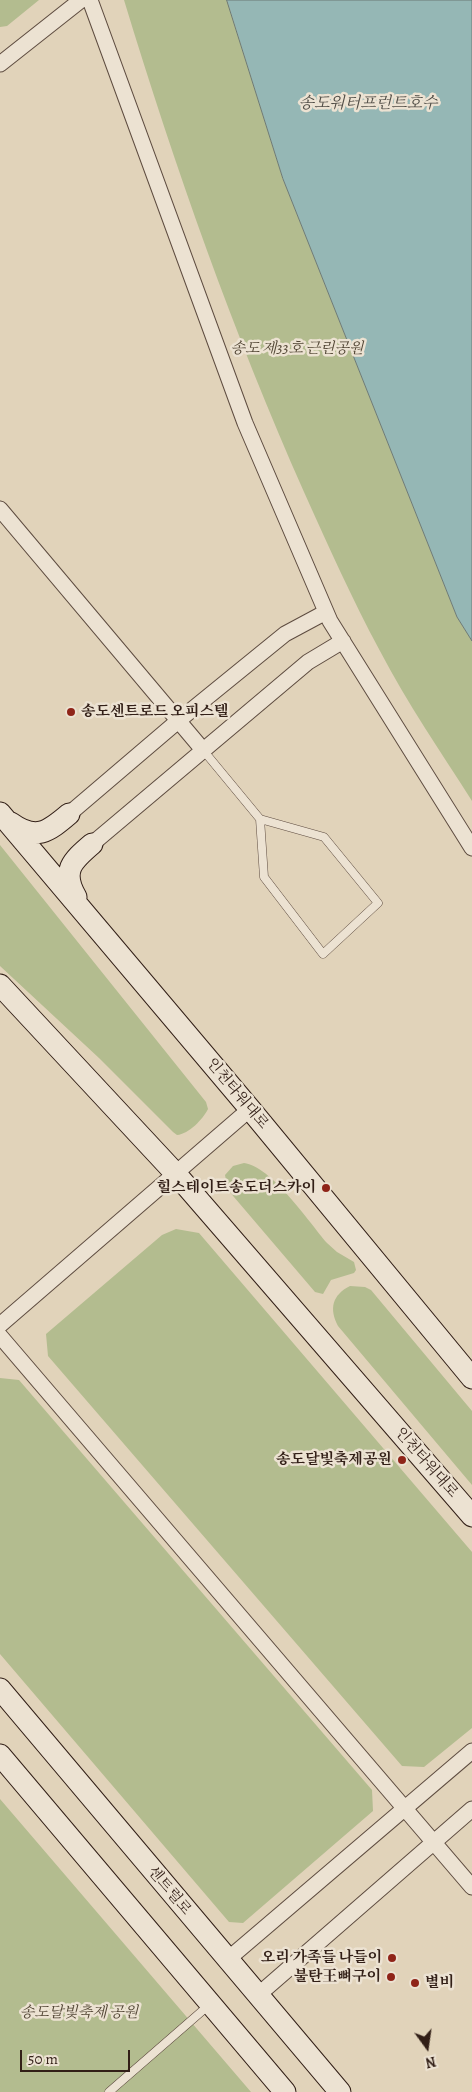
<!DOCTYPE html>
<meta charset="utf-8">
<style>
body{margin:0}
#map{position:relative;width:472px;height:2092px;overflow:hidden;background:#e1d3ba;font-family:Alegreya,serif}
canvas{display:block}
.north{position:absolute;left:402px;top:2022px;width:50px;height:50px;-webkit-text-stroke:4px #ece2d2;paint-order:stroke;rotate:166deg;font-size:14px;font-weight:700;line-height:20px;text-align:center;color:#321f17}
.north::after{content:'';display:block;margin:auto;width:18px;height:22px;background:#321f17;clip-path:polygon(50% 0,100% 100%,50% 72%,0 100%)}
.scale{position:absolute;left:20px;top:2050px;width:110px;height:22px;box-sizing:border-box;border:2px solid #321f17;border-top:0;padding-left:6px;font-size:15px;line-height:18px;white-space:nowrap;color:#321f17;-webkit-text-stroke:4px #ece2d2;paint-order:stroke}
</style>
<div id="map">
<canvas width="472" height="2092"></canvas>
<div class="north">N</div>
<div class="scale">50 m</div>
</div>
<script>
const ctx = document.querySelector('canvas').getContext('2d');
ctx.lineJoin = 'round';
function paint(path, color) { ctx.fillStyle = color; ctx.fill(path, 'evenodd'); }
function trace(path, color, width, dash) { ctx.strokeStyle = color; ctx.lineWidth = width; ctx.lineCap = dash ? 'butt' : 'round'; ctx.setLineDash(dash || []); ctx.stroke(path); }
function write(font, color, halo, rows, align = 'center') {
  ctx.font = font + ' Alegreya,"Noto Serif KR",serif'; ctx.lineWidth = 5; ctx.setLineDash([]); ctx.textBaseline = 'middle'; ctx.strokeStyle = halo; ctx.fillStyle = color; for (const [text, x, y, turn = 0] of rows) {
    ctx.save(); ctx.translate(x, y); ctx.rotate((+turn || 0) * Math.PI / 180); ctx.textAlign = isNaN(turn) ? turn : align; if (halo) ctx.strokeText(text, 0, 0); ctx.fillText(text, 0, 0); ctx.restore();
  }
}
const green = new Path2D(`
 M0,0H39L7,26L0,27Z
 M124,0H227L283,179L457,617L472,641V801C441,752 407,703 380,651C352,599 328,545 304,492C233,332 175,168 124,0Z
 M0,845L206,1102L208,1109C203,1119 189,1134 177,1135L173,1132L99,1058L0,966Z
 M244,1163C271,1166 309,1222 327,1243L337,1252L354,1262L356,1270L354,1273L331,1280L323,1294L315,1292L228,1190L225,1175L233,1166Z
 M176,1229L199,1233L472,1552V1728L424,1767L402,1766L48,1356L46,1334L162,1235Z
 M350,1286L365,1287L371,1290L472,1411V1485L338,1326C329,1309 332,1295 350,1286Z
 M0,1378L19,1380L372,1790L373,1811L243,1923L229,1922L0,1654Z
 M0,1799L251,2092H0Z`);
const water = new Path2D(`
 M227,0H472V641L457,617L283,179Z`);
const service = new Path2D(`
 M203,750L260,819L264,877L323,954L378,903L324,837L260,819
 M109,2092L209,2005`);
const minor = new Path2D(`
 M90,0L245,423L330,621L472,848
 M0,64L81,0
 M0,509L203,750
 M69,814L178,721L285,634L326,612
 M92,844L308,662L343,641
 M0,1325L250,1109
 M0,1336L472,1887
 M227,1960L472,1751
 M257,1996L472,1809`);
const secondary = new Path2D(`
 M0,813L250,1109L472,1378
 M11,823C36,841 48,832 69,814
 M76,897C61,871 72,861 92,844
 M0,985L176,1174L472,1516
 M0,1689L340,2092
 M0,1755L285,2092`);
const markers = [
 [71,712,5,"#8f2418"],
 [326,1188,5,"#8f2418"],
 [402,1460,5,"#8f2418"],
 [392,1958,5,"#8f2418"],
 [391,1977,5,"#8f2418"],
 [415,1983,5,"#8f2418"]
];
const parkNames = [
 ["송도 제33호 근린공원",297,349],
 ["송도달빛축제 공원",79,2013]
];
const poiNames = [
 ["송도센트로드 오피스텔",81,712,"left"],
 ["힐스테이트송도더스카이",316,1188],
 ["송도달빛축제공원",392,1460],
 ["오리 가족들 나들이",382,1958],
 ["불탄王뼈구이",381,1977],
 ["별비",425,1983,"left"]
];
const streetNames = [
 ["인천타워대로",237,1094,50],
 ["인천타워대로",426,1463,49],
 ["센트럴로",169,1891,50]
];
const waterNames = [
 ["송도워터프런트호수",368,104]
];
paint(green, '#b3bc8f');
paint(water, '#95b7b5');
trace(water, '#6d7a76', 1);
trace(service, '#5e4c40', 9);
trace(minor, '#5e4c40', 17);
trace(secondary, '#321f17', 23);
trace(service, '#ece2d2', 8);
trace(minor, '#ece2d2', 15);
trace(secondary, '#ece2d2', 21);
for (const [x, y, r, color] of markers) { const dot = new Path2D(); dot.arc(x, y, r, 0, 2 * Math.PI); ctx.fillStyle = color; ctx.fill(dot); trace(dot, '#ece2d2', 2); }
write('italic 15px', '#524635', '#ece2d2', parkNames);
write('bold 15px', '#321f17', '#ece2d2', poiNames, 'right');
write('15px', '#321f17', '#ece2d2', streetNames);
write('italic 16px', '#504d46', '#ece2d2', waterNames);
</script>
